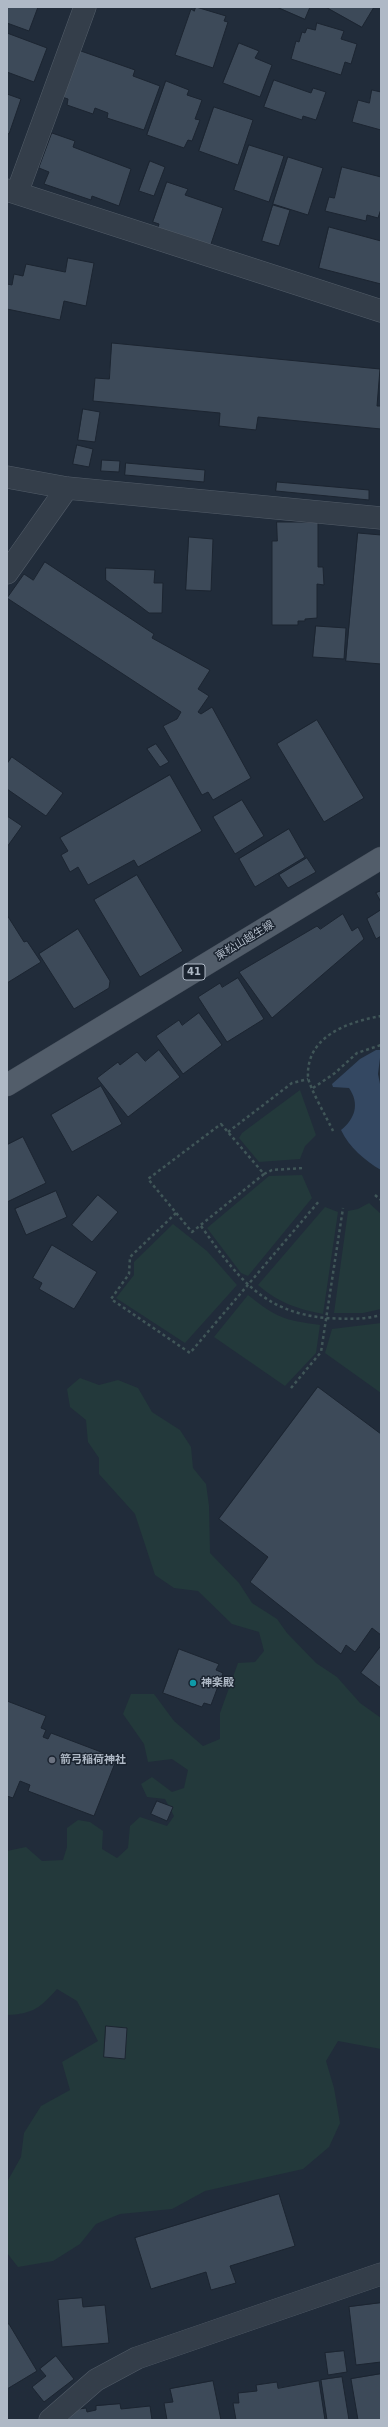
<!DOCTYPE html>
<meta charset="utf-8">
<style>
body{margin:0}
#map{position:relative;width:388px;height:2427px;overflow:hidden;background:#212c3a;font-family:"DejaVu Sans",sans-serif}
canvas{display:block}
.frame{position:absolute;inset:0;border:8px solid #afb9c6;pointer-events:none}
</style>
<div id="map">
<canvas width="388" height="2427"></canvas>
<div class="frame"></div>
</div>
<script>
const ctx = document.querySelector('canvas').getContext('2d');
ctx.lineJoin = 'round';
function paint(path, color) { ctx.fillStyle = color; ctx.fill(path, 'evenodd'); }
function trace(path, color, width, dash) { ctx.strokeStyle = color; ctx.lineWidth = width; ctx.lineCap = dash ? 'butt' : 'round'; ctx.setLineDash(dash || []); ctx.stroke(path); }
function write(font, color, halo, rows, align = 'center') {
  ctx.font = font + ' "DejaVu Sans","Noto Sans JP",sans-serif'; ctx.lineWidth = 3; ctx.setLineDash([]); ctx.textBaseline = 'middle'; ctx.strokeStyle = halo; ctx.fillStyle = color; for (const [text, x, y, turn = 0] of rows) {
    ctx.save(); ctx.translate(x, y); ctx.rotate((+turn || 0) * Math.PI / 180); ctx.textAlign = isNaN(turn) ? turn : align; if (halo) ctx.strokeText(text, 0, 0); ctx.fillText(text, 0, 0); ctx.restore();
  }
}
const green = new Path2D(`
 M300,1090L316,1135L305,1146L300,1159L259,1162L239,1138L242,1133Z
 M302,1175L312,1198L248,1276L241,1273L207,1228L269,1176Z
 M369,1203L381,1214V1309L363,1313H334L348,1211L358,1209Z
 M325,1207L338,1212L323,1314C298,1309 279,1303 258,1285Z
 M173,1224L207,1251L237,1285L185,1343L116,1298L134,1275V1262Z
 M248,1295C277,1318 284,1320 320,1325L316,1353L285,1386L214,1337Z
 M381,1323V1393L325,1353L332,1329Z
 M80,1378L99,1385L118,1380L138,1388L152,1412L180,1430L191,1447L193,1468L206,1484L209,1506L210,1553L239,1583L252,1603L277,1619L287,1633L316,1663L337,1677L360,1703L381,1718V2049L338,2041L326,2061L334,2088L340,2123L329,2147L303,2169L205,2191L172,2209L120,2214L96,2224L80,2244L53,2261L18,2267L7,2253V2182L21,2157L24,2133L41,2106L70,2090L62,2062L98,2041L77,2001L57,1989C40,2008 33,2014 7,2015V1851L26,1847L42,1861L63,1860L67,1847V1828L78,1820L90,1822L103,1831L102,1849L117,1858L128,1848L130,1826L140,1817L167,1826L174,1816L165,1799L147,1797L141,1784L152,1777L172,1792L184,1788L188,1770L172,1759L148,1762L144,1744L123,1714L131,1694H154L174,1721L203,1746L220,1739V1713L238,1663L255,1662L264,1651L259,1632L232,1624L198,1591L174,1588L155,1575L135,1514L99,1474V1458L88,1442L86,1420L70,1407L67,1389Z`);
const water = new Path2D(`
 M376,1050H381L378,1074L381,1089V1170C365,1161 349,1147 341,1130C355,1119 360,1104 349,1088L333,1087L332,1084L360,1059Z`);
const building = new Path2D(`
 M7,7H38L29,31L7,23Z
 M196,7L226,16L224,21L228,22L213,68L175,55L191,9L194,11Z
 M277,7H310L305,19Z
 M326,7H374L362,27Z
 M317,23L344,31L341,39L357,44L351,64L345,62L341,75L291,59L296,41L299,42L302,32L305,33L307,28L315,30Z
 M7,33L47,48L34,82L7,72Z
 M239,43L259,51L255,58L272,65L260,97L223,83Z
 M78,50L135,70L133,76L160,86L144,130L107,118L108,113L95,108L93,114L67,105L68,99L62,97Z
 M274,80L311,93L313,88L326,92L316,120L303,116L302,120L264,107Z
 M166,81L189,90L187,95L202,100L195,119L200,120L192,141L188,140L184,148L147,135Z
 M372,90L381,92V130L352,122L358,100L369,103Z
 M7,94L21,99L9,134L7,133Z
 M214,107L253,120L238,165L199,151Z
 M52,133L75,141L73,147L131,169L119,206L92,196L91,200L44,184L49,172L39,168Z
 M249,145L284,156L269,202L234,190Z
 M288,157L323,168L308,215L273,204Z
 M150,161L165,167L154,196L139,191Z
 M342,167L381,177V209L378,218L367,215L366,221L325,211L329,197L334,198Z
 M167,182L188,189L185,195L223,208L210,247L157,230L159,224L153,222Z
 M273,205L290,210L279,246L262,241Z
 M329,227L381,241V284L319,268Z
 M68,258L94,263L86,306L64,301L60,320L7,309V284L12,285L14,274L23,276L26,264L65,272Z
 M112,343L380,369L377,406H381V429L258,417L256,430L219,426L220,413L93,401L95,378L109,379Z
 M83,409L100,412L95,442L78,440Z
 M77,445L93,449L89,467L73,464Z
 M102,460L120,461L119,472L101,471Z
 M126,463L205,470L204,482L125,475Z
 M277,482L369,490V500L276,491Z
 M277,522H318V567H323L324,585L317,584V618L305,619V621H298V625H272V541H277Z
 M358,533L381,535V664L346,661Z
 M189,537L213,539L211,591L186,590Z
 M45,562L154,634L152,638L210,670L198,689L209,696L198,712L201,714L212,707L251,778L213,800L208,792L202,795L163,726L177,719L181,712L7,598L24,574L33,580Z
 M106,568L155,570L154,583H163L162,613H149L106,580Z
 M316,626L346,628L344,659L313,657Z
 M317,720L364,798L324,822L277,744Z
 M156,744L169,762L160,767L147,749Z
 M12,757L63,793L46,816L7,789V764Z
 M170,775L202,831L138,867L134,860L88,885L78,867L70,872L61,855L68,851L60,838Z
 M242,800L264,836L235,854L213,817Z
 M7,816L22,826L7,847Z
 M289,829L305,857L255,887L239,859Z
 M307,858L316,872L288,888L279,875Z
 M137,875L183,951L140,977L94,900Z
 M381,891V902L376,893Z
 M381,910V936L376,939L367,919Z
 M343,914L352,931L358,927L364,939L272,1018L239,972L317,926L320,929Z
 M7,915L24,942L27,941L41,962L7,983Z
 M78,929L110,981L109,988L74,1009L39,954Z
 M238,978L264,1019L227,1042L198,997L220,983L222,987Z
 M199,1013L222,1045L183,1074L156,1036L179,1020L182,1025Z
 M159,1050L180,1077L128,1117L97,1078L118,1062L120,1065L137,1052L145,1061Z
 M101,1086L122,1124L72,1152L51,1115Z
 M23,1137L46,1183L7,1202V1145Z
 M56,1191L67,1217L26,1235L15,1209Z
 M98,1195L118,1212L92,1242L72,1225Z
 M52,1245L97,1272L74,1309L39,1289L42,1283L33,1278Z
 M318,1387L381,1434V1635L372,1628L355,1652L346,1645L341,1654L250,1582L268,1557L219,1519Z
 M381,1646V1688L361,1673Z
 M179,1649L219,1664L216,1670L223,1673L211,1705L204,1703L202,1707L163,1693Z
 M7,1701L46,1716L41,1728L46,1730L43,1737L48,1739L51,1733L117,1758L94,1816L28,1791L30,1785L20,1781L13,1798L7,1796Z
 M157,1801L173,1807L167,1821L151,1814Z
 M106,2026L127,2028L125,2059L104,2057Z
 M279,2194L295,2246L230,2266L236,2283L211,2290L206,2272L151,2289L135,2238Z
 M82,2298L83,2307L105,2305L109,2343L62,2347L58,2300Z
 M381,2303V2362L356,2365L349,2307Z
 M9,2324L37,2371L7,2389V2325Z
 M344,2351L347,2372L328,2375L325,2353Z
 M56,2356L74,2379L44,2402L32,2387L46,2376L40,2369Z
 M381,2374V2420H358L351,2379Z
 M342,2377L349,2420H327L321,2380Z
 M213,2381L221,2420H167L164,2403L173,2402L170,2389Z
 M319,2381L325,2420H236L233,2403H239L238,2393L257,2391L256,2385L277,2382L278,2388Z
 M120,2404L121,2409L150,2406L152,2420H66L65,2411L86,2408L87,2412L96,2410V2406Z`);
const path = new Path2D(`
 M313,1088L335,1073L357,1053L381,1045
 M221,1124L264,1174L192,1232L148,1179Z
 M333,1131C328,1120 309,1087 308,1077C306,1036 348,1022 381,1016
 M228,1132L292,1083L308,1079
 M264,1174L272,1170L304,1168
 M375,1195L381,1200
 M176,1213L130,1257L129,1274L111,1299L190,1353L320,1200
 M201,1226C236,1275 261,1312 326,1318C345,1319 363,1320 381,1315
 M291,1388L321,1352L343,1208`);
const minor = new Path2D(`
 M7,190L381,311
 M17,193L85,7
 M7,477L67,488L381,518
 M7,573L67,488
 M50,2420L96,2380L137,2358L381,2274`);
const major = new Path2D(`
 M7,1085L381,858`);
const markers = [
 [193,1683,4,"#0f9aa8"],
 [52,1760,4,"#6b7280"]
];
const shields = [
 [194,972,22]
];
const shieldNames = [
 ["41",194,972]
];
const streetNames = [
 ["東松山越生線",245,941,-31]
];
const poiNames = [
 ["神楽殿",201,1683],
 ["箭弓稲荷神社",60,1760]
];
paint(green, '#23393b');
paint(water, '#344862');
paint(building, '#3d4a59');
trace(building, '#1c2531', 1);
trace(minor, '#525c68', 23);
trace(major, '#3e4753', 23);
trace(path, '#405658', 2.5, [3, 3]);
trace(minor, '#343e4a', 22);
trace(major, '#525d6a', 22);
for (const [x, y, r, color] of markers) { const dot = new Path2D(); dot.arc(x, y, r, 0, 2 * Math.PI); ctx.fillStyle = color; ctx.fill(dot); trace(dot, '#1a232f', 1.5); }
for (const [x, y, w] of shields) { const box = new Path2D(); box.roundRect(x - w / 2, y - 8, w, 16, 3); ctx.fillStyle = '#1a232f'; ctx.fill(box); trace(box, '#afb9c6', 1); }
write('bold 10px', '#afb9c6', null, shieldNames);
write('11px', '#afb9c6', '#1a232f', streetNames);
write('bold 11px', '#afb9c6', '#1a232f', poiNames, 'left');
</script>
